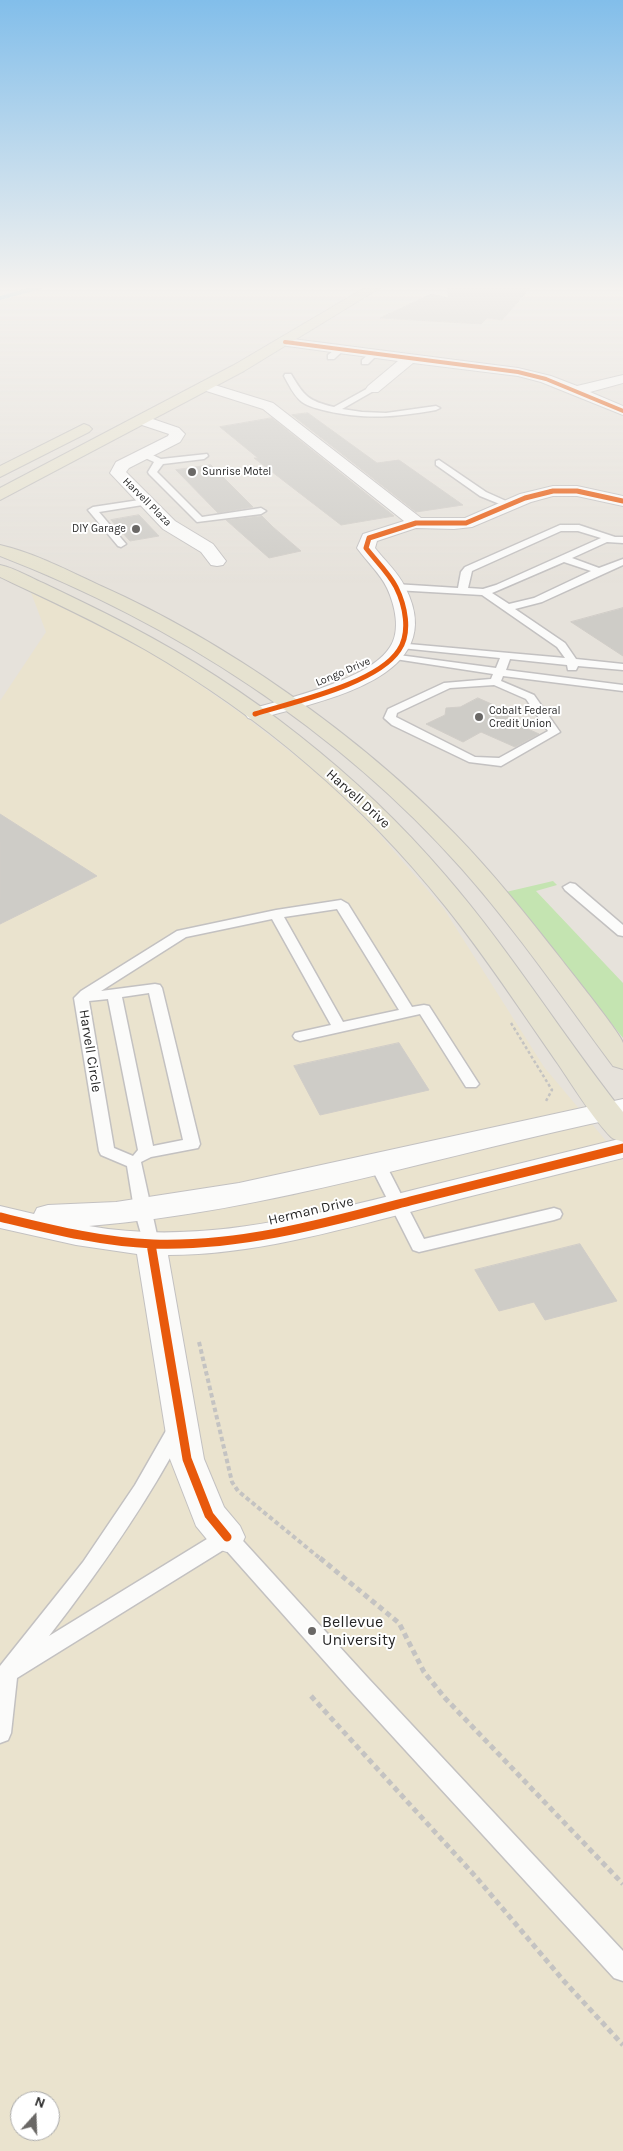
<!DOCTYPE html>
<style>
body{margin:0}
#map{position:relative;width:623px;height:2151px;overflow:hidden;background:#e6e2db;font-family:Karla,sans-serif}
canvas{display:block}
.north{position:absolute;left:10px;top:2091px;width:50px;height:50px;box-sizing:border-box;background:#fff;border:1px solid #a9a9a9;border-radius:50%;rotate:20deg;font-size:14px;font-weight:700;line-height:20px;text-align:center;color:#272727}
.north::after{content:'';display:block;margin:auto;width:18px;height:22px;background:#6a6866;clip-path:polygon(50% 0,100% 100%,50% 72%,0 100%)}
</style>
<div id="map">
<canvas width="623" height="2151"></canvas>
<div class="north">N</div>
</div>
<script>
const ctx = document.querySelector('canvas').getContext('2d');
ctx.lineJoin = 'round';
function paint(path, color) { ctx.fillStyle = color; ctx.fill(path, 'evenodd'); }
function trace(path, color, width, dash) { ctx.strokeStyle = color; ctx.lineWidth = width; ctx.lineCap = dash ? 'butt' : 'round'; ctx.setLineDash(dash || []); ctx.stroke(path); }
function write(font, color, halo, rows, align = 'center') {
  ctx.font = font + ' Karla,sans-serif'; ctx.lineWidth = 4; ctx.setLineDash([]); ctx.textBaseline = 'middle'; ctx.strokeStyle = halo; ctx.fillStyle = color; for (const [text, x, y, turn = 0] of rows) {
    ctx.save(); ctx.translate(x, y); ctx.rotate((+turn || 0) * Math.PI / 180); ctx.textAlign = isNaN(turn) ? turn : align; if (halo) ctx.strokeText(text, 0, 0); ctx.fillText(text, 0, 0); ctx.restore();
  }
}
const education = new Path2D(`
 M30,590L91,619L163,659L243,715L320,775L374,828L444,909L544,1067L623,1161V2151H0V701L46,632ZM20,2101H50V2131H20Z`);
const green = new Path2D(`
 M553,881L557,885L536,891L623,983V1038L506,892Z`);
const stream = new Path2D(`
 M0,298L43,286`);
const building = new Path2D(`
 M448,286H532L502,320L487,318L481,324L380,318L431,294L448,298Z
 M308,413L377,463L399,460L463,505L416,512L292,415Z
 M272,418L394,516L341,525L254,458H258L220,427Z
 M211,465L253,507L218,513L176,470Z
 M139,515L159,536L130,541L111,520Z
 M262,516L273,527L301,551L269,558L226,520Z
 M623,608V656L571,622Z
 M478,698L514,714L506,719L539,734L515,747L481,732L463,742L426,724L445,715L446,708L460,707Z
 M0,814L97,876L0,924Z
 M399,1043L429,1090L320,1115L294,1066Z
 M580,1244L617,1301L545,1320L534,1302L499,1311L475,1270Z`);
const pathFar2 = new Path2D(`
 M511,1023L552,1090L546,1101`);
const pathFar1 = new Path2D(`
 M199,1342L232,1482L238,1491L322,1560`);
const path = new Path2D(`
 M320,1558L399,1623L424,1672L445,1698L623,1884
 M311,1696L476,1877L563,1980L623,2045`);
const service = new Path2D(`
 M338,347L345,349L334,359H328V355Z
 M372,351L379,353L368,364H362V360Z
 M285,374H291C304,396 308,401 334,407L370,387L377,389L342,409L362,412L386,413L436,406L440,408L436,410C396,417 367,420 327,411C319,409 309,407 302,402C294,396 289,385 284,376Z
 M144,451L161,459L207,454L208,456L204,459L163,464L157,472L202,517L261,508L266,511L261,514L197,522L149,474L148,472L154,462L141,456V452Z
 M439,460L486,492L515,505L510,508L507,507L480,496L436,465V461Z
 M146,499L149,500V504L99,512L126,544L121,547L118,546L88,510L93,507Z
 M560,525H579L615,537H623V543L607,542L572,558L599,568L623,559V565L542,602L515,609L565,643L576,659L623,664V670L578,666L576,670H568L567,665L510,659L506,670L623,685V691L503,676L501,681L534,695L560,732L501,766L469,762L392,725L384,718L388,709L444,683L491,679L493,674L395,659L390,656L391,654L496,668L500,658L401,648L396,645L397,643L565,658L557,647L482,595L395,590L390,587L395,584L458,588L461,572L465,567ZM561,531H578L601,538L496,585L483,589L468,588L472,571ZM564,562L591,571L534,598L509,604L492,593ZM494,685L526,699L548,731L499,758L475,757L396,717L397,713L450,688Z
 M570,883L575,884L623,925V936L618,935L565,890L563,887Z
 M341,900L348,904L412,1007L424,1005L429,1006L479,1084L476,1087H466L420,1014L300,1041L295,1039L293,1036L295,1033L331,1025L272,919L186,937L101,991L155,984L160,985L162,988L200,1144L198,1148L151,1157L141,1162L159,1244L157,1248L151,1250L145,1248L134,1209L127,1166L101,1155L99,1151L74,998L81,991L177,931L276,910ZM337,909L399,1010L343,1022L284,917ZM149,993L183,1140L153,1146L122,997ZM108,999L138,1150L133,1156L114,1148L89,1001Z
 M377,1158L383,1159L385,1163L424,1239L554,1208L560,1210L562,1214L560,1218L554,1220L419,1252L413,1250L369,1163L371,1159Z
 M178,1420L185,1422L187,1427C148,1502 100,1570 49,1636L220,1531L227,1529L234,1531L368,1678L623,1951V1981L614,1978L352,1692L225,1549L17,1678L11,1733L8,1740L0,1743V1666L83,1562L135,1485L171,1422Z`);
const minor = new Path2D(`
 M285,338L518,368L551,376L577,386L623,375V383L590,392L623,406V415L541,382L518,376L413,363L378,392H368L366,389L368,386L398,361L280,345L278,342L280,339Z
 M205,382L273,403L421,518H465L520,494L553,486H577L623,496V506L577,496H553L531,502L472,527L454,529L416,528L377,541L375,548C385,561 398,572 405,587C452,678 322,700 262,718L255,720L248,718L245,714L248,710C284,699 370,680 390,647C401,631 395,605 387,588C380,573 367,562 357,548L363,534L404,521L263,409L200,389L198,386L200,383Z
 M141,415L179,428L185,434L180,442L129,468L126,472L175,521L213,544L226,561L223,565L217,566L211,565L201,552L163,529L110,473L116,462L168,436L169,434L136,423L133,420L136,417Z
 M623,1099V1117C447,1153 268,1212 89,1226C202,1246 312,1215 421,1188C488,1171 556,1155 623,1138V1158C552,1176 481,1193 410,1212C331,1232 251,1255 168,1255L204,1459L224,1507L240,1526L245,1537L240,1548L227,1552L214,1548L196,1526L170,1459L137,1254L76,1245L0,1228V1206L34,1214L37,1208L48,1205L116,1202L239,1183Z`);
const primary = new Path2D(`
 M368,286H383L244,371L0,500V488L234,365Z
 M84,424L89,426L92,429L89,432L0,477V466Z
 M0,545C35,553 69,571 101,586C225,641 360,736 455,834C493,873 527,916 561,959C570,971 622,1035 623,1043C623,1051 623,1061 623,1069L613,1066C564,1000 517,931 462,869C338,729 173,623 0,556Z
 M0,565C15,568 29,577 43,583C72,597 102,611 130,626C248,688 358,773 445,875C510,950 562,1035 623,1112V1142C619,1140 614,1140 611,1137C593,1119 573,1086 558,1064C521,1011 486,957 445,906C363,803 260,716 146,650C99,623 49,600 0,577Z`);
const cyclewayFar2 = new Path2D(`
 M285,342L518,372L546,379L623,411
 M551,491H579`);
const cyclewayFar1 = new Path2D(`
 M255,714C293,702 377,684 399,650C411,632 405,605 396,587C389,573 376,561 366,548L369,538L416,523H466L525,498L553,491H577L623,501`);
const cycleway = new Path2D(`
 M0,1217C50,1229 101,1242 153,1244C240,1247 326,1223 410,1201C481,1183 552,1166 623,1148
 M151,1244L187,1459L209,1515L227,1537`);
const markers = [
 [192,472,5,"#6a6866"],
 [136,529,5,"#6a6866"],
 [479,717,5,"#6a6866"],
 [312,1631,5,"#6a6866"]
];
const farPoinames = [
 ["Sunrise Motel",202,472],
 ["DIY Garage",126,529,"right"],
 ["Cobalt Federal",489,711],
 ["Credit Union",489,724]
];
const farStreetnames = [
 ["Harvell Plaza",147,502,45],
 ["Longo Drive",343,672,-23]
];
const streetNames = [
 ["Harvell Drive",358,799,42],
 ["Harvell Circle",90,1051,81],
 ["Herman Drive",311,1211,-13]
];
const nearPoinames = [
 ["Bellevue",322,1622],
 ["University",322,1640]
];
paint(education, '#eae3ce');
paint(green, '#c4e4b1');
trace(stream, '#89ceed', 4);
paint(building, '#ceccc7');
trace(building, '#d1cdc8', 1);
trace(service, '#c3c1c1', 3);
trace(minor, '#c3c1c1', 2);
trace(primary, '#c3c1bf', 2);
trace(pathFar2, '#c4c3c2', 2.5, [3, 2.5]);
trace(pathFar1, '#c4c3c2', 4, [4.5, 3]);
trace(path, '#c4c3c2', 5, [5.5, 4]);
paint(service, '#fbfbfa');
paint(minor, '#fbfbfa');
paint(primary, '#e6e2d0');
trace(cyclewayFar2, '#e8590c', 4);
trace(cyclewayFar1, '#e8590c', 5);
trace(cycleway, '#e8590c', 9);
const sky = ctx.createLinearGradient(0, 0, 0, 587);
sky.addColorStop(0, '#82beea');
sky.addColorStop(0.49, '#f4f2ef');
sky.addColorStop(1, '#f4f2ef00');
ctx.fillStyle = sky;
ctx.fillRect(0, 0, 623, 587);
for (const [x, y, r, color] of markers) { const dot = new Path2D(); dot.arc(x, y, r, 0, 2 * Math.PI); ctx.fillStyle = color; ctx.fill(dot); trace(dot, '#fff', 2); }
write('11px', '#272727', '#fff', farPoinames, 'left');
write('11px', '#272727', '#fff', farStreetnames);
write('14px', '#272727', '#fff', streetNames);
write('16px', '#272727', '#fff', nearPoinames, 'left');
</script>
